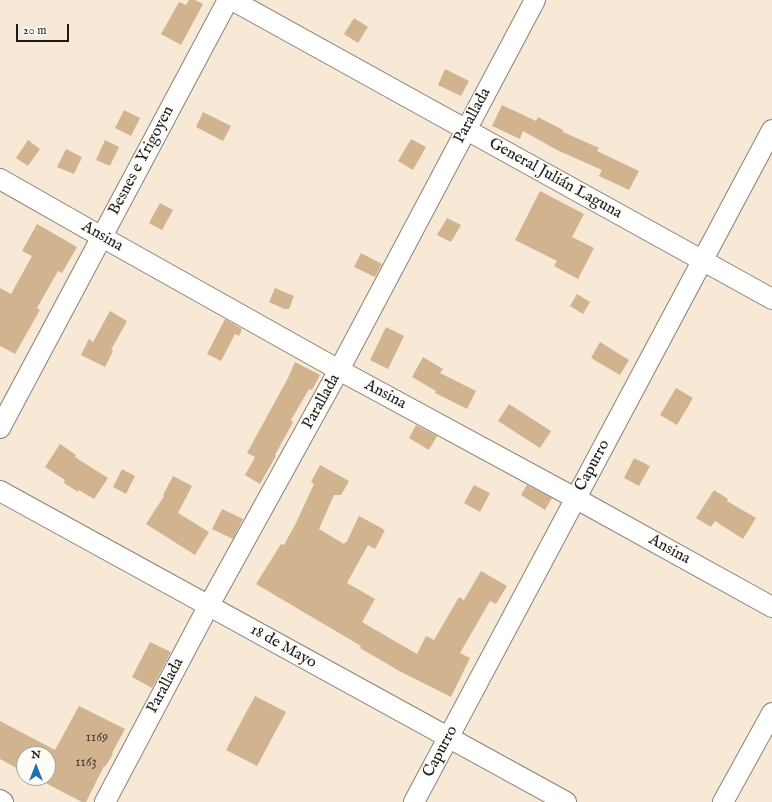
<!DOCTYPE html>
<meta charset="utf-8">
<style>
body{margin:0}
#map{position:relative;width:772px;height:802px;overflow:hidden;background:#f7e9d6;font-family:"IM FELL English",serif}
canvas{display:block}
.north{position:absolute;left:16px;top:746px;width:40px;height:40px;box-sizing:border-box;background:#fdfcf7;border:1px solid #a3a29f;border-radius:50%;rotate:0deg;font-size:11px;font-weight:700;line-height:16px;text-align:center;color:#1c1c1c}
.north::after{content:'';display:block;margin:auto;width:14px;height:18px;background:#1f6fb2;clip-path:polygon(50% 0,100% 100%,50% 72%,0 100%)}
.scale{position:absolute;left:16px;top:24px;width:53px;height:18px;box-sizing:border-box;border:2px solid #1c1c1c;border-top:0;padding-left:5px;font-size:12px;line-height:14px;white-space:nowrap;color:#1c1c1c;-webkit-text-stroke:3px #fdfcf7;paint-order:stroke}
</style>
<div id="map">
<canvas width="772" height="802"></canvas>
<div class="north">N</div>
<div class="scale">20 m</div>
</div>
<script>
const ctx = document.querySelector('canvas').getContext('2d');
ctx.lineJoin = 'round';
function paint(path, color) { ctx.fillStyle = color; ctx.fill(path, 'evenodd'); }
function trace(path, color, width, dash) { ctx.strokeStyle = color; ctx.lineWidth = width; ctx.lineCap = dash ? 'butt' : 'round'; ctx.setLineDash(dash || []); ctx.stroke(path); }
function write(font, color, halo, rows, align = 'center') {
  ctx.font = font + ' "IM FELL English",serif'; ctx.lineWidth = 3; ctx.setLineDash([]); ctx.textBaseline = 'middle'; ctx.strokeStyle = halo; ctx.fillStyle = color; for (const [text, x, y, turn = 0] of rows) {
    ctx.save(); ctx.translate(x, y); ctx.rotate((+turn || 0) * Math.PI / 180); ctx.textAlign = isNaN(turn) ? turn : align; if (halo) ctx.strokeText(text, 0, 0); ctx.fillText(text, 0, 0); ctx.restore();
  }
}
const building = new Path2D(`
 M189,0H195L203,4L181,45L161,34L179,2L186,5Z
 M354,18L368,27L358,43L344,34Z
 M445,69L469,81L461,96L438,85Z
 M502,105L536,121L538,117L563,130V132L599,148L597,151L639,171L629,190L599,176L602,170L557,150L523,131L520,139L492,126Z
 M124,110L140,118L131,136L115,128Z
 M203,112L231,126L223,141L196,127Z
 M411,139L426,147L413,170L398,161Z
 M28,140L40,149L28,166L16,158Z
 M105,140L119,147L110,166L96,160Z
 M66,149L82,157L74,174L57,167Z
 M540,191L584,214L572,237L594,248L578,279L554,266L557,261L515,240Z
 M160,203L173,210L162,230L149,223Z
 M447,218L461,225L451,242L437,235Z
 M37,224L77,247L62,273L58,271L37,308L40,310L15,354L0,346V288L11,294L32,256L22,251Z
 M361,253L382,264L375,277L354,267Z
 M275,288L294,296L289,309H284L269,302Z
 M577,294L590,302L583,314L570,306Z
 M110,311L127,321L111,350L113,351L105,367L81,355L89,339L93,342Z
 M225,319L242,329L239,336L235,334L221,361L207,354Z
 M386,327L404,336L388,369L370,360Z
 M600,342L629,360L620,375L591,358Z
 M423,357L443,369L440,373L476,391L467,409L435,393L436,391L412,377Z
 M295,362L320,375L312,390L309,389L291,420L293,422L275,455L276,456L260,484L245,475L255,457L247,453L288,378Z
 M676,388L693,398L677,425L660,415Z
 M509,404L551,431L540,448L498,421Z
 M416,425L437,436L429,450L409,438Z
 M60,444L76,455L75,457L108,478L94,499L79,490L78,492L64,483L65,480L45,467Z
 M634,458L650,466L639,486L624,478Z
 M320,465L349,481L341,495H334L319,529L344,544L345,542L346,543L359,516L385,530L375,549L368,545L347,583L375,599L362,622L417,654L426,636L434,640L459,597L464,600L481,571L507,586L496,604L490,601L460,653L470,658L451,697L401,672L360,648L361,646L256,584L281,544L284,545L296,523L314,484L311,482Z
 M122,469L135,476L126,494L113,487Z
 M173,476L192,486L178,513L209,532L195,555L146,524L164,496L163,495Z
 M474,485L490,493L480,512L464,503Z
 M527,485L552,498L545,510L521,495Z
 M714,490L728,499L727,501L756,518L743,539L715,521L711,527L696,518Z
 M222,509L243,519L233,539L212,529Z
 M150,642L171,652L152,688L132,677Z
 M255,696L286,712L257,766L226,750Z
 M79,706L125,729L112,753L113,754L105,767L104,766L86,802H82L36,778H48V754H24V772L0,759V721L55,750Z`);
const street = new Path2D(`
 M232,0L772,299
 M0,179L102,237L339,370L575,498L772,607
 M0,428L228,0
 M0,491L566,802
 M0,800L3,802
 M105,802L208,607L339,370L535,0
 M414,802L772,130
 M723,802L772,713`);
const numberNames = [
 ["1169",97,738],
 ["1163",86,763]
];
const streetNames = [
 ["Parallada",473,116,-62],
 ["Besnes e Yrigoyen",142,161,-62],
 ["General Julián Laguna",555,179,29],
 ["Ansina",102,237,30],
 ["Ansina",385,395,28],
 ["Parallada",322,402,-61],
 ["Capurro",593,466,-62],
 ["Ansina",669,550,29],
 ["18 de Mayo",283,647,29],
 ["Parallada",166,686,-62],
 ["Capurro",441,752,-62]
];
paint(building, '#d2b38f');
trace(street, '#8a8279', 22);
trace(street, '#fff', 20);
write('14px', '#4a4239', null, numberNames);
write('16px', '#1c1c1c', '#fdfcf7', streetNames);
</script>
